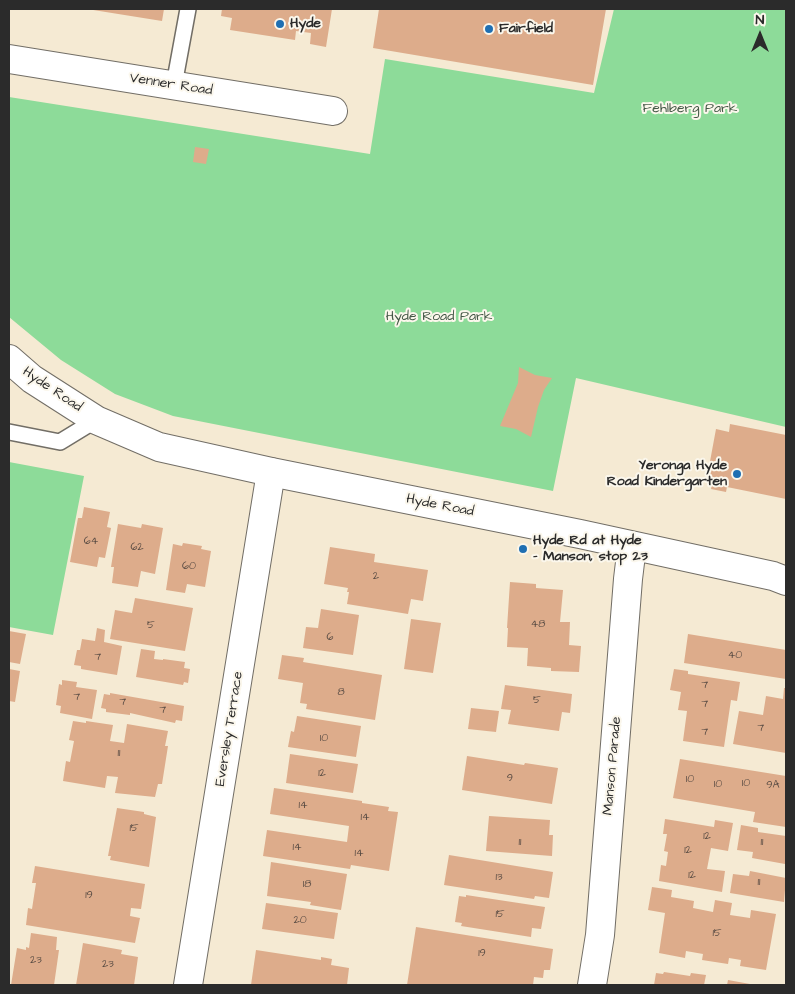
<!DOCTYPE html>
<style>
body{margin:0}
#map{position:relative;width:795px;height:994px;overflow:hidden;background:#f5ead3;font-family:"Architects Daughter",sans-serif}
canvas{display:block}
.frame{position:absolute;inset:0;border:10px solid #2b2b2b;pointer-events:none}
.north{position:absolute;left:735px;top:10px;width:50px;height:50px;-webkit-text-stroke:4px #fbf7ec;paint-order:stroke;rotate:0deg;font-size:14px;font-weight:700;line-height:20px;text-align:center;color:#2b2b2b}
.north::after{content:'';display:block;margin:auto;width:18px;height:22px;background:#2b2b2b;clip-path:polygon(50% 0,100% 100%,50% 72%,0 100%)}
</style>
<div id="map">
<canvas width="795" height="994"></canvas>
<div class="frame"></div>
<div class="north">N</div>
</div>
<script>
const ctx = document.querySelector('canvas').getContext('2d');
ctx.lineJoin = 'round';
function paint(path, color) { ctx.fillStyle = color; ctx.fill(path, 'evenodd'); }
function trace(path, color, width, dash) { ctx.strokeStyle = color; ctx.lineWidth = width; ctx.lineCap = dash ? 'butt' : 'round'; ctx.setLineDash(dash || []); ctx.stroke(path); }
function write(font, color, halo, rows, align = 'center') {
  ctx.font = font + ' "Architects Daughter",sans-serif'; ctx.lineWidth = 4; ctx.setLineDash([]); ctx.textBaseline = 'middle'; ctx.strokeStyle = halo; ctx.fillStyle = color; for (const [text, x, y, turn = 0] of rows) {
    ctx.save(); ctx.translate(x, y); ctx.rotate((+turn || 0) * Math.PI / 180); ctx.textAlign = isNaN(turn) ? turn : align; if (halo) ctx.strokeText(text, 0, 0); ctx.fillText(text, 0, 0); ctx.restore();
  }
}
const green = new Path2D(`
 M614,9H786V427L576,378L553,491L173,416L115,394L61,360L9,317V97L370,154L385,59L594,93Z
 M9,462L84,476L53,635L9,627Z`);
const building = new Path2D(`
 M87,9H164L162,21Z
 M222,9H332L326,47L310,44L311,33L296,31L295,40L230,30L232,18L221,16Z
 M379,9H606L593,85L373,48Z
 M195,147L209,149L206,164L193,162Z
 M519,367L535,375L552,378L544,390L538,407L531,437L516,429L500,426L518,383Z
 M730,424L786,435V499L727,487L726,492L711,489L712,484L706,483L716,429L729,432Z
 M84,507L110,512L107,527L111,528L105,558L99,557L97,567L70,562L78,518H82Z
 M118,524L141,528L142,524L163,528L155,574L141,571L138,587L112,583L114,567H111Z
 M183,543L202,546L201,549L211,551L205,587L187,584L185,593L166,590L173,544L182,546Z
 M330,547L375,554L374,562L428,570L423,601L411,599L408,614L347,604L349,592H347L348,588L324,584Z
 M510,582L536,584V588L563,590L560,622H570L569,645L581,646L579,672L551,671V668L527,666L528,648L507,647L508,628H507Z
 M135,598L193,608L185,651L110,639L115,610L132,613Z
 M321,609L359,615L353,655L303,648L306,627L318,628Z
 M411,619L441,623L433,673L404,669Z
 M97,628L105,630L104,642L122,646L117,675L81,669V666L74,665L77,650H80L82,639L95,641Z
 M9,631L26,634L20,664L9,662Z
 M688,634L786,650V679L684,663Z
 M141,649L155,651L154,659L163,660V659L185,662L184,668L190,669L188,683L184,682L183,685L136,677Z
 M282,655L304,658L303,662L382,675L375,720L306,709L307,704L300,703L303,683L278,679Z
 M9,669L20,671L15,702L9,701Z
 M674,669L688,671V674L740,682L737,701L731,700L724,747L683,741L687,711L678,710L681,692L670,690Z
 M62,680L77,682L76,687L97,690L92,719L60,713L61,706L56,705L59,684L62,685Z
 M505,685L572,694L570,713L562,712L559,731L508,724L511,710L501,709Z
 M784,688H786V753L733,744L739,711L763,715L766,696L783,699Z
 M110,693L184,706L182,721L176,720L175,723L130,713V715L106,712V709L101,708L104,694L110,695Z
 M471,708L499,711L496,732L468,729Z
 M297,716L361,726L356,757L288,747L291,731L294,732Z
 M73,721L86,723V721L113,725L110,741L124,743L127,724L168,731L165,746H168L162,784H158L155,797L115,793L118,777L107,776L105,788L63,781L66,761L70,762L74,741L69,740Z
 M290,754L358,764L353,793L286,783Z
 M467,756L524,765L525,763L558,768L552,804L462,790Z
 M680,759L786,776V827L753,822L755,812L673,798Z
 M274,788L362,801V803L389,807L388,811L398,812L389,871L351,865L350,869L263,856L267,830L347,842L349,826L270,814Z
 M117,808L144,812V814L156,817L149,867L110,860L111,856H108Z
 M489,816L550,820L549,835H553L552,856L486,851Z
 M665,819L714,827L715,820L733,823L728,851L711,848L707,869L725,871L722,892L659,881L661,865L666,866L668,852L664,851L667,834H663Z
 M741,825L758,828V832L786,836L785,864L752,858L753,852L737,850Z
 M449,855L553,872L549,898L535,896L534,899L444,885Z
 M271,862L347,874L341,910L310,905L311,902L267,896Z
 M35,866L145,884L141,909L131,908L130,916L140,918L135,943L26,925L28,908L32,909L36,883H32Z
 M750,871L786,878L784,902L730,893L733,874L749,876Z
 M652,887L672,890L671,897L694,901L693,908L713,912L715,900L732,903L730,915L750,918L751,910L776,914L766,970L740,966L741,960L729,958L728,964L702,960L703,954L686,951L685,958L659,953L665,913L648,910Z
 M466,895L545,907L541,929L532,928L531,937L461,926L462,923L455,922L459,896L466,897Z
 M266,903L338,913L334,939L262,929Z
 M416,927L553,949L550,970H544L543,978L534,977L533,985H407Z
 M31,933L57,937L56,950H59L54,985H11L17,948L26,950V947L29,948Z
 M83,943L122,950L121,954L138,957L134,985H76Z
 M256,950L321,960V957L332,959L331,965L349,968L347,985H251Z
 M664,972L690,976L691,973L706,975L704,985H654L656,973L663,974Z
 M728,980L750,984L749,985H727Z`);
const lane = new Path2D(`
 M174,85L188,9
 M9,432L60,442L96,420`);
const street = new Path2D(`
 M9,59L333,111
 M188,985L271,472
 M592,985L600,935L628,579L632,546`);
const secondary = new Path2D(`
 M9,359L32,379L96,420L159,447L271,472L580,534L773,576L786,581`);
const markers = [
 [280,24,5,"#1f6fb2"],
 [489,29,5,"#1f6fb2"],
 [737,474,5,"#1f6fb2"],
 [523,549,5,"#1f6fb2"]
];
const numberNames = [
 ["64",91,542],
 ["62",137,548],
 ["60",189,567],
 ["2",376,577],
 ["48",538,625],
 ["5",151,626],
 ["6",330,638],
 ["40",735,656],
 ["7",98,658],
 ["7",705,686],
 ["8",341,693],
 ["7",77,698],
 ["5",537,701],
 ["7",123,703],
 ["7",705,705],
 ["7",163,711],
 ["7",761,729],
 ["7",705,733],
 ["10",324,739],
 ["11",119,754],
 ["12",322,774],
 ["9",510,779],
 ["10",690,780],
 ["10",746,784],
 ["10",718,785],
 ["9A",773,786],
 ["14",303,806],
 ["14",365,818],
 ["15",134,829],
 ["12",707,837],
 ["11",520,843],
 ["11",762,843],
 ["14",297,848],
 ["12",688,851],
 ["14",359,854],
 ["12",692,876],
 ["13",499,878],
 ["11",759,883],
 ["18",307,885],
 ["19",89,896],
 ["15",500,915],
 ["20",300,921],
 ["15",717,934],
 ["19",482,954],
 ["23",36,961],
 ["23",108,965]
];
const poiNames = [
 ["Hyde",290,24],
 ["Fairfield",499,29],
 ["Yeronga Hyde",727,466,"right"],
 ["Road Kindergarten",727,482,"right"],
 ["Hyde Rd at Hyde",533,541],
 ["- Manson, stop 23",533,557]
];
const streetNames = [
 ["Venner Road",171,85,9],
 ["Hyde Road",52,390,34],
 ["Hyde Road",440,506,11],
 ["Eversley Terrace",230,729,-81],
 ["Manson Parade",613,766,-85]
];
const parkNames = [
 ["Fehlberg Park",690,109],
 ["Hyde Road Park",439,317]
];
paint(green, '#8ddb99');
paint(building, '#ddac8b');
trace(lane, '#726e66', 18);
trace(street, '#726e66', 30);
trace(secondary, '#726e66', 30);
trace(lane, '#fff', 15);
trace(street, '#fff', 28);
trace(secondary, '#fff', 28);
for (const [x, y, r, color] of markers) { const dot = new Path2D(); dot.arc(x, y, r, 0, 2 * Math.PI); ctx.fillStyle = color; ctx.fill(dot); trace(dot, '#fbf7ec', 2); }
write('11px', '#584b43', null, numberNames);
write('bold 14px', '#2b2b2b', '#fbf7ec', poiNames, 'left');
write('14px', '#2b2b2b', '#fbf7ec', streetNames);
write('14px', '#445746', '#fbf7ec', parkNames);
</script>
